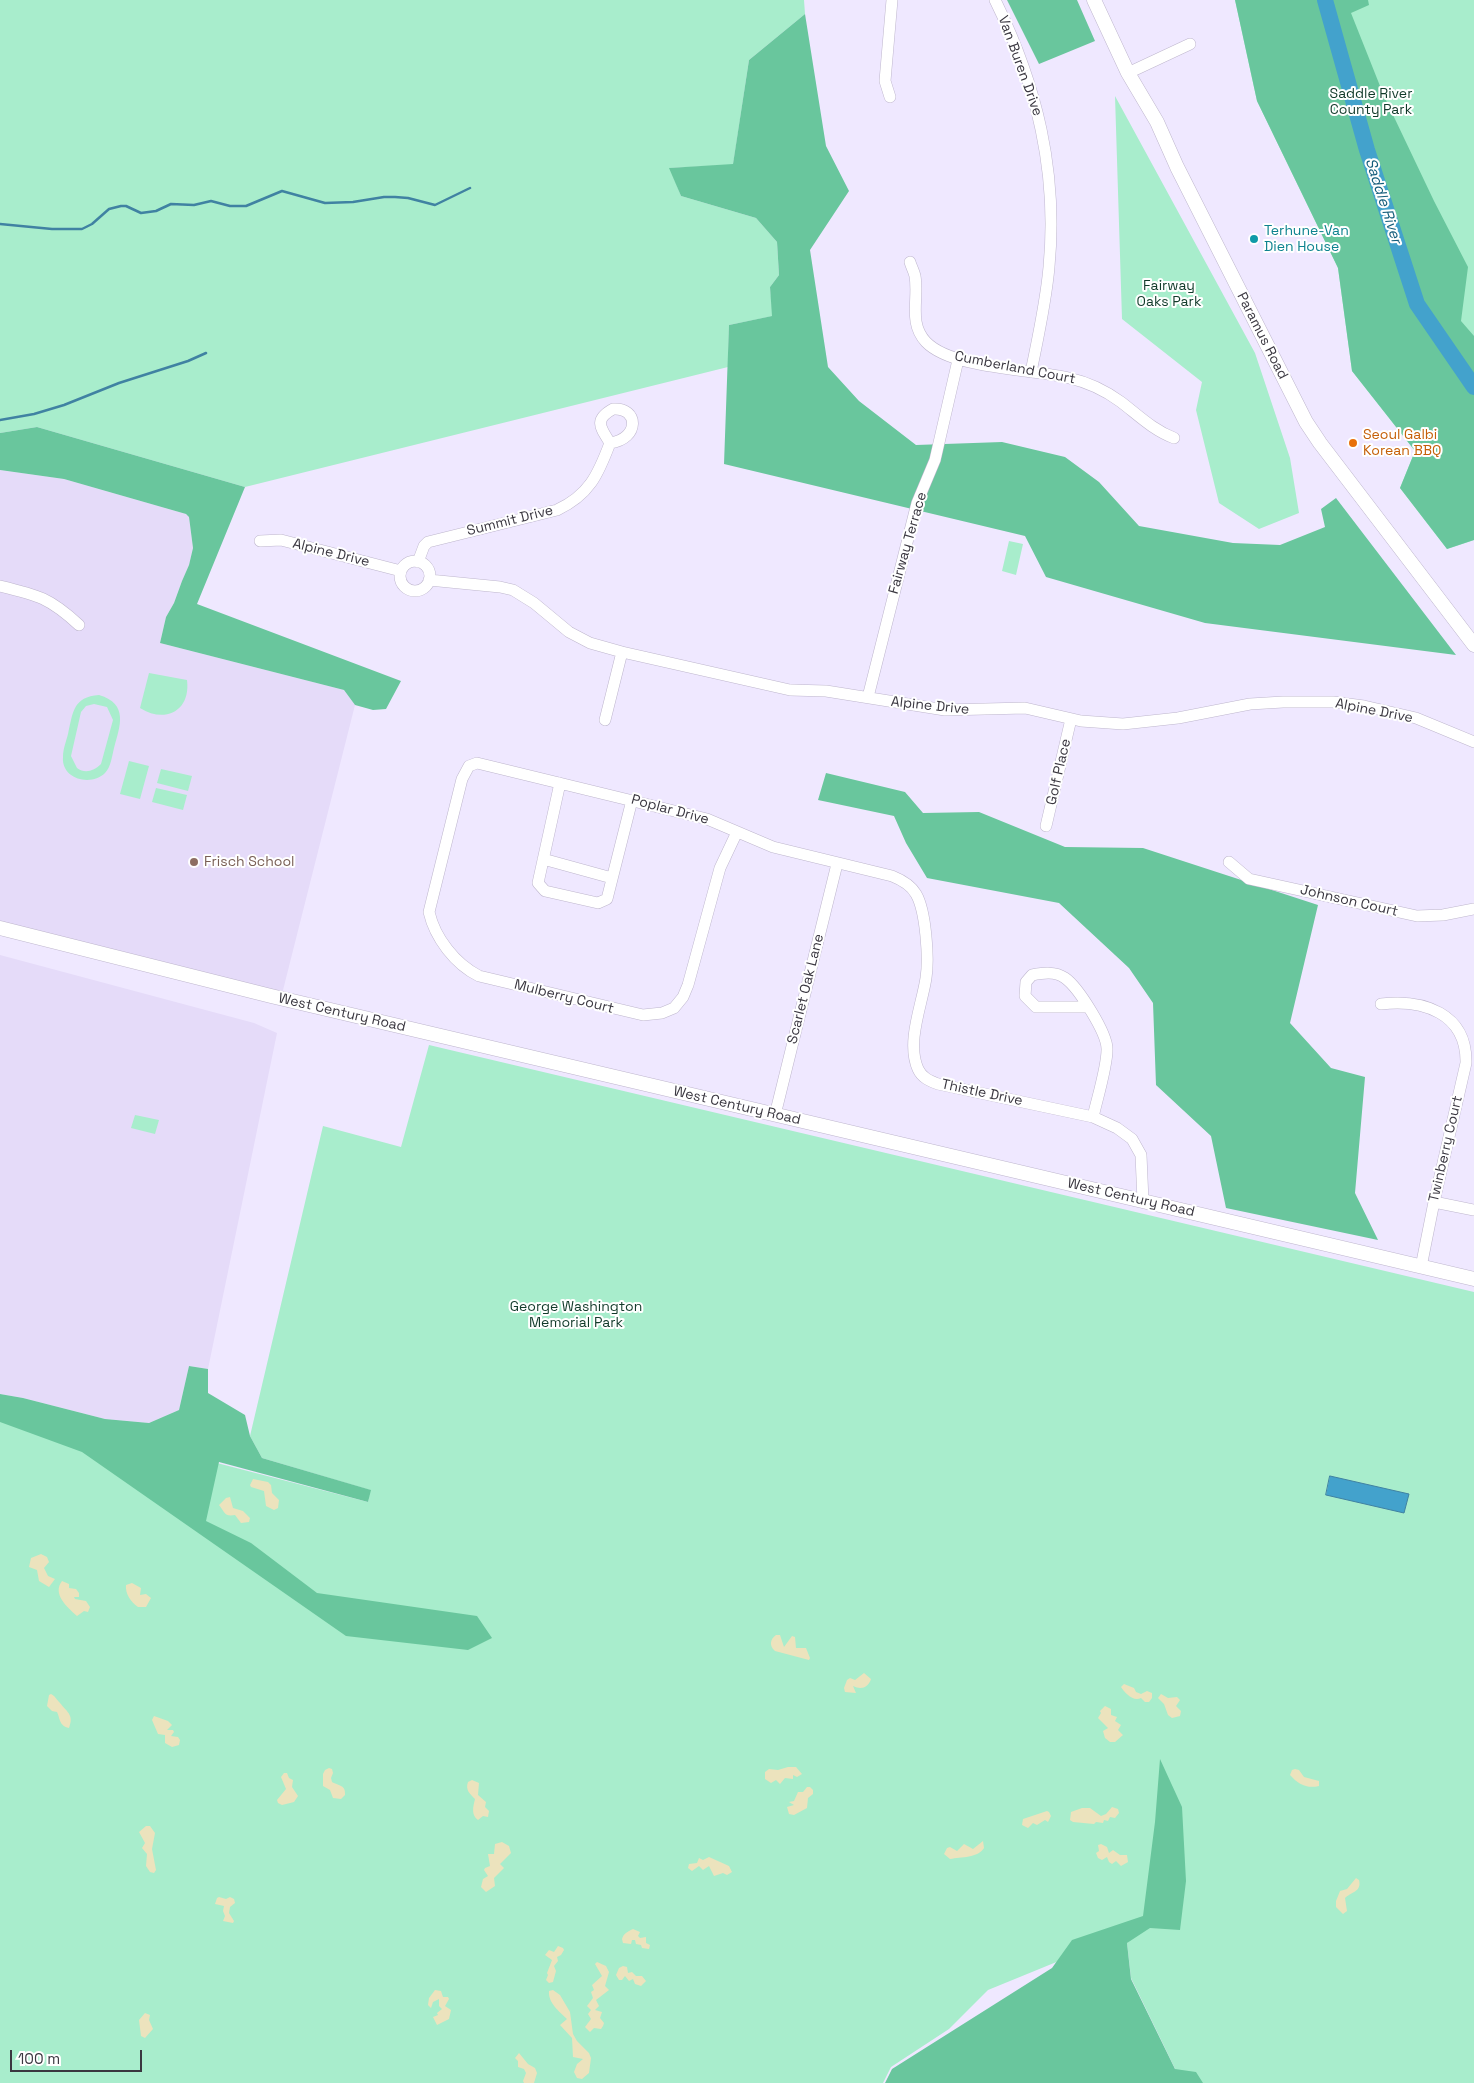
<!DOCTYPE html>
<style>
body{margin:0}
#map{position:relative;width:1474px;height:2083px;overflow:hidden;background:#efe8ff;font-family:"Space Grotesk",sans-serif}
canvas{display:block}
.scale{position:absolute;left:10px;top:2050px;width:132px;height:22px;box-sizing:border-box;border:2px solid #3a3740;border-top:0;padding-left:6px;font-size:15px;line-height:18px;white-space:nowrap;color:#3a3740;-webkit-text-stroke:4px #fff;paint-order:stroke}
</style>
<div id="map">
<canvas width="1474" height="2083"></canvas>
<div class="scale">100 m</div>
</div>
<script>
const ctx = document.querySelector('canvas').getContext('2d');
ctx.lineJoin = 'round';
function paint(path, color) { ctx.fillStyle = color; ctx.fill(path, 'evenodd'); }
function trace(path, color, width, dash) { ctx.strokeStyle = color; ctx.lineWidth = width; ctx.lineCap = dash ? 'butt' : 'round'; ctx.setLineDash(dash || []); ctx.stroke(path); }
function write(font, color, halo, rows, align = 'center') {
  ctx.font = font + ' "Space Grotesk",sans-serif'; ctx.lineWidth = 4; ctx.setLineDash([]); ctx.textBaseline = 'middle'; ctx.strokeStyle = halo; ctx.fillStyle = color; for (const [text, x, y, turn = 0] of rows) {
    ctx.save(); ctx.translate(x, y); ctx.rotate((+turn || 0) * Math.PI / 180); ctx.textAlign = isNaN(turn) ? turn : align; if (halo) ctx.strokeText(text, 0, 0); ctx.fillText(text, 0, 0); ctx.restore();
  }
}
const built = new Path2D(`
 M0,470L64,479L186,514L189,517L193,548L189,565L182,581L174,603L166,617L160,643L344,690L355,705L281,998L0,928Z
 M0,955L254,1023L277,1033L208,1369L189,1366L179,1410L149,1423L105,1419L23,1398L0,1394Z`);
const green = new Path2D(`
 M0,0H804L805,14L749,60L733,165L670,168L681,196L756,218L777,242L779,275L770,287L773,316L729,325L728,367L245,487L37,427L0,433Z
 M1235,0H1474V540L1447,549L1400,488L1415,451L1352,371L1338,268L1257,101Z
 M1115,96L1255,353L1290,458L1299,513L1259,529L1219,503L1196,410L1202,382L1122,319Z
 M1009,541L1023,544L1016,575L1002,571Z
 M149,673L187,680C191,711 165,724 140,708Z
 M99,695C129,704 120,726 114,748C112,756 111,767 105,773C91,787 61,779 63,757C63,749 66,742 68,734C73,712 73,697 99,695ZM94,704L107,707L113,720L101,764C94,771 85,774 77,768L71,756L81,712L86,706Z
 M129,761L149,766L140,799L120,794Z
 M161,769L192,776L188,791L157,783Z
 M156,788L187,795L183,810L152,802Z
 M429,1045L1474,1292V2083H1182L1131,1978L1127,1943L1142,1927L988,1990L949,2029L891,2067L883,2083H0V1407L368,1502L370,1490L262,1458L250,1436L323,1126L401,1147Z
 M135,1115L159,1120L155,1134L131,1128Z`);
const forest = new Path2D(`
 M1007,0H1077L1095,41L1039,64Z
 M1235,0H1368L1369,5L1351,13L1384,96L1434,201L1468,267L1461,321L1474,336V540L1447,549L1400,488L1415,451L1352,371L1338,268L1257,101Z
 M805,14L826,146L849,191L810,250L828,367L859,401L916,445L1002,442L1065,457L1099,482L1139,526L1233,543L1280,545L1325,527L1321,509L1336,498L1456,655L1205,623L1046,577L1025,536L724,464L729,325L772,316L770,287L779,275L777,242L756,218L681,196L669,168L733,164L749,60Z
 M37,427L245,487L197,604L401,681L386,709L373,710L355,705L344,690L160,643L166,617L174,603L182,581L189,565L193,548L189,517L186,514L64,479L0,470V433Z
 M826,773L905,792L923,813L979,812L1065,847L1143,848L1318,905L1290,1023L1331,1068L1365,1077L1355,1193L1378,1240L1226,1208L1211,1136L1156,1085L1153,1003L1129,968L1059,903L927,878L906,843L894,816L818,800Z
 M189,1366L208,1369V1393L245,1415L250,1436L262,1458L371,1490L368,1502L219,1462L206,1521L251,1543L317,1593L477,1616L492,1638L468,1650L346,1636L82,1452L0,1422V1394L23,1398L105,1419L149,1423L179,1410Z
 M1160,1759L1182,1807L1186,1881L1180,1930L1150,1928L1127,1943L1131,1979L1175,2069L1196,2072L1203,2083H885L892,2069L1052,1968L1072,1940L1143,1916L1155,1822Z`);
const sand = new Path2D(`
 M253,1479L268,1482L271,1485L272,1493L279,1500L278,1508L274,1510L266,1506L264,1491L251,1487L250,1485Z
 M230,1497L233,1508L243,1511L250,1518L249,1522L241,1523L235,1515C224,1517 225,1512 219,1505L226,1498Z
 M41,1554L47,1557L49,1562L44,1568L48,1576L55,1579L49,1587L39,1581L37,1570L29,1567L31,1558Z
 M62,1581L69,1584V1588L76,1589L79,1593V1597H74L75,1599L86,1601L90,1607L88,1612L84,1611L77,1616C67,1607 52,1594 62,1581Z
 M132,1583L141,1588L140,1595L146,1594L151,1598L146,1607H138C131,1602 125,1594 126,1585Z
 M776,1635H780L784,1647L792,1636L795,1637L796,1648H806L810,1658L809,1660L775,1651C769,1646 770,1639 776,1635Z
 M864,1673L871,1679C868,1688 861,1690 853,1686L856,1693L845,1692L844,1688L847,1680L850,1678L855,1680Z
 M1124,1684L1134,1688L1136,1692L1141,1694L1147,1691L1152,1693V1698L1149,1702H1145L1141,1698C1133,1702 1125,1693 1121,1687Z
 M51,1694C56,1697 56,1699 60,1703C68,1713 74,1715 69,1728C59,1726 60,1718 57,1712L52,1711L47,1706L49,1695Z
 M1161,1694L1168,1698L1177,1697L1180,1700L1176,1706L1181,1711L1180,1716L1172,1718L1168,1715L1164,1704L1158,1698Z
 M1105,1706L1111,1709V1715L1117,1717L1115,1721L1121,1725L1118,1730L1123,1735L1115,1742H1110L1105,1738L1103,1731L1108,1728L1098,1718L1101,1713L1100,1711Z
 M154,1716L168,1721L172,1725L167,1730H173L174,1732L171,1736L178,1737L180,1740L179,1745L172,1747L165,1743V1735L158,1734L152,1720Z
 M788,1767H796L802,1774L797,1777L793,1775V1779L785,1778L780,1784L776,1780L771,1783L765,1779V1772L769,1769L778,1770Z
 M329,1768L332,1769L333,1773L331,1778L332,1782C339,1786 346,1785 345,1795L341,1799L333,1798L330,1790L323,1786V1774L325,1770Z
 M1295,1769L1299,1770L1304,1777L1319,1781V1786C1307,1789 1298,1784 1290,1775L1292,1770Z
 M284,1773H287L289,1778L293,1780L292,1787L298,1796L294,1802L282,1805L278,1803L277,1800L286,1789L281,1777Z
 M472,1780L479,1783L478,1795L486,1802L485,1807L489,1811L488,1817L483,1816L478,1820C471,1815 473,1807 475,1799C470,1794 465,1790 468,1782Z
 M807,1787H810L813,1790V1794L808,1798L807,1808L794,1815L789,1814L787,1807L794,1805L789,1802L794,1801L798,1792H803Z
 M1112,1807L1118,1809L1119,1813L1115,1818L1110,1817L1108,1821L1104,1820L1103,1823L1096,1822L1094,1824L1073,1822L1070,1820L1071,1812L1082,1808H1090L1101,1816L1106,1814Z
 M1047,1811L1049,1812L1051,1816L1048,1822L1045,1820L1037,1825L1033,1823L1028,1828L1022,1825L1023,1819Z
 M146,1826H150L155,1833L152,1849L156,1870L154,1873L150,1872L146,1866L147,1854L142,1848L145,1843L139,1832Z
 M983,1841L984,1848C978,1858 961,1857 950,1859L944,1854L947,1848L950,1847L957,1851L964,1844L973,1849Z
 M502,1842L509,1846L511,1853L500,1864L504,1868L494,1878L495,1886L486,1892L481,1887L483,1879L488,1876L484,1870L485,1868L490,1866L488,1854H494L495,1844Z
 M1101,1844L1107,1847L1109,1853L1113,1850L1120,1855H1127L1128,1862L1121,1866L1116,1861L1112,1864L1109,1862L1107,1857L1102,1860L1098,1858L1096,1853L1099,1851L1098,1845Z
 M709,1857L729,1866L732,1872L727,1875L723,1873L714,1876L709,1866L703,1870L699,1866L692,1871L688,1868L689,1864L697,1863L699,1858L703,1860Z
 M1356,1878L1359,1880C1362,1892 1351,1892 1345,1898L1347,1911L1343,1914L1336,1907V1901L1340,1891L1347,1889Z
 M219,1897L226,1899L230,1897L234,1899L235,1903L230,1907L229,1913L234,1921L233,1923L223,1921L225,1916L223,1911L224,1906L215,1904L217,1898Z
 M633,1929L640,1932L638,1936L640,1938L646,1937V1943L650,1945L649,1949L642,1948L641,1945L636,1944L635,1940H632L631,1944L623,1943L622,1939C624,1933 627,1932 633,1929Z
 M558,1946L563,1948L564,1950L561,1955L557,1957L558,1961L554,1966L556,1971L553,1982L549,1983L546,1980L548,1975L547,1973L552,1960L545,1955L549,1950L554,1952Z
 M597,1962L606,1966L609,1972L605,1986L609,1990L596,2000L599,2006L595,2010L602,2012L600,2018L604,2023L603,2026L601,2029L594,2028L590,2032L585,2027L591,2019L588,2014L591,2010L587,2006L593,1998L591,1992L594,1990L592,1985L602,1976L595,1964Z
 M623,1966L627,1967L628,1973L632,1972L636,1976H642L646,1981L641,1986L635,1984L633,1979L629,1981L625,1976L622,1980H619L616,1975L619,1968Z
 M435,1990L441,1991L443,1997H448L449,1999L445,2006L451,2010L449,2019L437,2025L433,2017L438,2015L437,2013L442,2009L439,2006V1999L433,2002L431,2008L428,2005L429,1998Z
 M553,1990L560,1995L570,2012L573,2034L577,2041L589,2053L591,2058L589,2073L582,2079L577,2078L574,2072L577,2064L583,2059L573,2057L572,2038L560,2025L567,2019C559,2011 548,2003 549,1991Z
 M145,2013L150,2015L149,2020L153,2029L145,2038L141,2036L139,2020Z
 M519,2053L528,2064L535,2068L537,2073L534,2083H524L523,2081L526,2073L524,2069L518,2067V2061L515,2058Z`);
const water = new Path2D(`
 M1330,1476L1409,1494L1404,1513L1326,1495Z`);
const stream = new Path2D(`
 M0,224L52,229H82L92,224L109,209L121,206H126L141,213L156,211L171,204L194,205L211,201L230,206H246L282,191L325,203L353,202L384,197H395L408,198L435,205L470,188
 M0,420L34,414L64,405L119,383L188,361L206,353`);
const river = new Path2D(`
 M1325,0L1367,150L1417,304L1474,387`);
const minor = new Path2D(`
 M995,0C1037,85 1058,172 1049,267C1046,302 1038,337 1031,372
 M1128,73L1190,44
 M890,97L885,81L892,0
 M910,262C911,266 914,271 915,276C919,299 908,323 926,342C952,369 1032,369 1069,378C1087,382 1106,391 1121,402C1138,415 1153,430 1174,438
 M613,409C639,407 640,439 610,443C601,428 593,420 613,409Z
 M260,541L281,540L401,571
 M400 576a15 15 0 1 1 30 0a15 15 0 1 1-30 0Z
 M418,562L424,546L428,542L557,510C589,495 598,475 610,443
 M429,580L500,587L513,590L534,603L569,632L590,643L622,652L790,690L826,691L945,710L1025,708L1081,721L1123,724L1178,718L1250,704L1283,702H1333L1364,706L1416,718L1474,742
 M0,586C38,595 50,598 79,625
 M868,697L917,503L935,460L958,360
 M605,720L622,652
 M560,783L538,883L545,891L598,903L607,899L632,800
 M1046,826L1071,719
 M737,832L720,868L688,985L683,997L674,1008L662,1013L643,1015L479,976C455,964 435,938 429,912L462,779L469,766L477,763L707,819L773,847L892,876C902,880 911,885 916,894C926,911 929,959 926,978C922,1005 906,1042 918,1069C922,1078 930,1081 938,1084L1093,1117L1117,1128L1132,1139L1141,1155L1143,1201
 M543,859L612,878
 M1229,862L1249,879L1417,916L1443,915L1474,909
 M1381,1004C1423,999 1467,1013 1466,1063L1434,1202L1421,1267
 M1088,1007H1036L1025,996L1026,982L1032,975C1043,973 1055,971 1065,978C1078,987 1108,1034 1107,1050C1107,1067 1097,1099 1093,1117
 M775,1115L837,864
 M1434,1202L1474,1210`);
const major = new Path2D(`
 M1094,0L1128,73L1157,122L1177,167L1306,422L1320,443L1474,645
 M0,928L271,996L1474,1279`);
const markers = [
 [1254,239,5,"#0f9aa8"],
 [1353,443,5,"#e8710a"],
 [194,862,5,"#8d6e63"]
];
const streetNames = [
 ["Van Buren Drive",1020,66,70],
 ["Paramus Road",1262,336,63],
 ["Cumberland Court",1015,368,11],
 ["Summit Drive",510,521,-14],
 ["Fairway Terrace",908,543,-74],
 ["Alpine Drive",331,553,14],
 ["Alpine Drive",930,706,6],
 ["Alpine Drive",1374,711,11],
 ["Golf Place",1059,772,-77],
 ["Poplar Drive",670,810,15],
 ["Johnson Court",1349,901,13],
 ["Scarlet Oak Lane",806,989,-76],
 ["Mulberry Court",564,997,14],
 ["West Century Road",342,1013,13],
 ["Thistle Drive",982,1093,12],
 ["West Century Road",737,1106,13],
 ["Twinberry Court",1446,1149,-77],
 ["West Century Road",1131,1198,13]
];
const parkNames = [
 ["Saddle River",1371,94],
 ["County Park",1371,110],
 ["Fairway",1169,286],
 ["Oaks Park",1169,302],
 ["George Washington",576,1307],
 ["Memorial Park",576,1323]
];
const cultureNames = [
 ["Terhune-Van",1264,231],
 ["Dien House",1264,247]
];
const foodNames = [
 ["Seoul Galbi",1363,435],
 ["Korean BBQ",1363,451]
];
const educationNames = [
 ["Frisch School",204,862]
];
const waterNames = [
 ["Saddle River",1383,201,72]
];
paint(built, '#e5dbf9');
paint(green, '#a8edcc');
paint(forest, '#69c69d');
paint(sand, '#ece3bd');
paint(water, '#43a2cc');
trace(water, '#4082a2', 1);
trace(stream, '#4082a2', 2.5);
trace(river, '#43a2cc', 16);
trace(minor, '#beb6cd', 12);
trace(major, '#beb6cd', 15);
trace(minor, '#fff', 11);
trace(major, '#fff', 14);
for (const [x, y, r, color] of markers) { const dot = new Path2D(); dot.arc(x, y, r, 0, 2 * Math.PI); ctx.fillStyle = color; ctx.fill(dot); trace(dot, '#fff', 2); }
write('14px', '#3a3740', '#fff', streetNames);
write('14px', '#113a2a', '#fff', parkNames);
write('14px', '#0d838f', '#fff', cultureNames, 'left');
write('14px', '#c56008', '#fff', foodNames, 'left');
write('14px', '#785e54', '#fff', educationNames, 'left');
write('italic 15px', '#145d7b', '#fff', waterNames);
</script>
